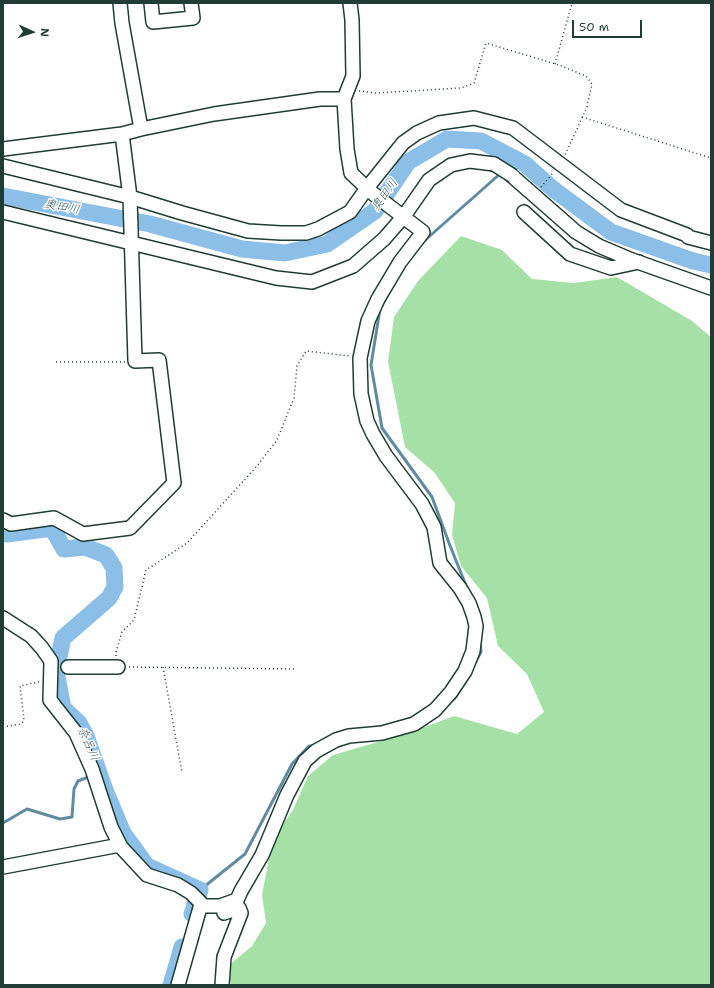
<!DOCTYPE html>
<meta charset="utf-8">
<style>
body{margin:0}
#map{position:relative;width:714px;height:988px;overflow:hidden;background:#fff;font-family:"Shantell Sans",sans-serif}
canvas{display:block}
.frame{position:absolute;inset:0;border:4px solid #1f3d34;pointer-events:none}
.north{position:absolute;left:12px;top:12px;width:40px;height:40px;-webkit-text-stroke:3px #fff;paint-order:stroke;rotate:93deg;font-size:11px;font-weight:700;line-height:16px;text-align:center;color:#1f3d34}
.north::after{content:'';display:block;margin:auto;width:14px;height:18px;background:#1f3d34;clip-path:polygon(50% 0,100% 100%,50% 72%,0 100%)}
.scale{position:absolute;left:572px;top:20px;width:70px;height:18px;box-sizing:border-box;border:2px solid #1f3d34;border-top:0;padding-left:5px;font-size:12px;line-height:14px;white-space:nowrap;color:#1f3d34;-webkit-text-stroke:3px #fff;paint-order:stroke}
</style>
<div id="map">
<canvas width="714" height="988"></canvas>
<div class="frame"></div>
<div class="north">N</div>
<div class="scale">50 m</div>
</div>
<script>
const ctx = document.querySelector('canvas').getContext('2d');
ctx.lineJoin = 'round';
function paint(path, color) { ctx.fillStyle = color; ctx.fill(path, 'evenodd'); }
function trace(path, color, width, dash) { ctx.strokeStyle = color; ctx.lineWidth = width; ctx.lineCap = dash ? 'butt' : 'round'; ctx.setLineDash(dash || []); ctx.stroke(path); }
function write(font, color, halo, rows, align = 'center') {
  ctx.font = font + ' "Shantell Sans","Klee One",sans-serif'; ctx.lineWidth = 3; ctx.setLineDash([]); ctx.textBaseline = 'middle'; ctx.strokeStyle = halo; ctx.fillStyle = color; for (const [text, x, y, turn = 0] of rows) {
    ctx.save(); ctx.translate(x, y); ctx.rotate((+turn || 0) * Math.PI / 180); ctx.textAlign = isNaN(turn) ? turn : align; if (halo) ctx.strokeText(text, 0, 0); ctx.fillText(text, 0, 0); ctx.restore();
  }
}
const green = new Path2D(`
 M461,236L502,250L532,279L574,283L617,277L692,321L711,337V985H231L228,966L252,946L266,923L262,895L273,838L293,810L308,776L333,755L409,733L454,716L517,734L544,712L527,674L498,646L487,598L461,566L452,535L455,503L434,472L405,447L388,362L394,317L418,281Z`);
const stream = new Path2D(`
 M507,168L516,160
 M423,242L501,173
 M388,294L380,309L371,365L382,428L432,497L449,543L467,588
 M476,661L481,652L480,642
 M450,702L455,698L461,688
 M3,823L27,809L60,819L72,817L74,789L78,781L91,776
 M200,890L245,854L292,764L309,746H314`);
const river = new Path2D(`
 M3,196L150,224L242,249L285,253L327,244L375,211L408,162L447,139L481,141L525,164L553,189L611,232L693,261L711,265
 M3,532L7,534L52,528L64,549L85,547L106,555L114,568L115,587L109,598L63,638L56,671L63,708L79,723L86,736L105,790L123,833L147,866L200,890L192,914
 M171,985L182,947`);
const path = new Path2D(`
 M555,64L572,3
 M359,91L376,93L461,88L474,83L486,43L559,65L586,76L592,84L587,107L565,155
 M582,117L711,158
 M541,187L553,173
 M56,362H125
 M116,656V652L122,632L134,620L146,570L187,543L257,466L277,440L294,398L297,366L306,351L350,356
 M129,667L296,669
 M163,667L182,773
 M3,727L21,724L24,720L20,686L39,682`);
const minor = new Path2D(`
 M120,3L122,23L141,129
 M151,3L153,22L193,18L191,3
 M3,149L122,134L141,129L214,114L320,99H344
 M3,166L130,197L182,213L248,231L281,233H306L318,229L350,212L367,188L403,143L417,133L439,123L474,118L513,128L621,210L687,235L688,237L711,243
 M511,175L576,232L599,246L632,260L711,288
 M3,212L276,278L312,282L353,266L384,239L404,216L429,180L451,165L470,161L494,164
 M524,212L570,254L611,268L639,262
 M3,520L11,524L54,518L83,534L130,528L174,483L159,360L135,361L130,197L122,134
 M3,618L31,636L42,648L51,661L50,700L76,733L92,769L111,827L121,847L147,875L178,885L191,893L204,906H220L237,900L241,891L262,855L287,795L305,761L316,751L336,740L349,736L382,733L414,724L435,710L451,692L465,671L473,651L476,626L474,617L469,603L460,588L440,563L434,527L422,504L386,456L373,434L367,421L361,394L360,358L368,321L378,299L400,262L423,232L371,192L351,173L347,149L344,99L353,76L352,20L350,3
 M68,667H118
 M3,867L120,845
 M178,985L201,904
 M222,985L224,957L241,913L239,908L224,913`);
const minorBridge = new Path2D(`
 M494,164L513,176`);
const waterNames = [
 ["奥田川",385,195,-54],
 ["奥田川",62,207,11],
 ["奈呂川",88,744,66]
];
paint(green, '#a5e0a6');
trace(stream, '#608ba0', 3);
trace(river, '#8bbfe8', 17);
trace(minor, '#1f3d34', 16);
trace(path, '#1f3d34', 1.5, [1, 3]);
trace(minor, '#fff', 13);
trace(minorBridge, '#1f3d34', 16, []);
trace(minorBridge, '#fff', 13);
write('italic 12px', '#3a5e61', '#fff', waterNames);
</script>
